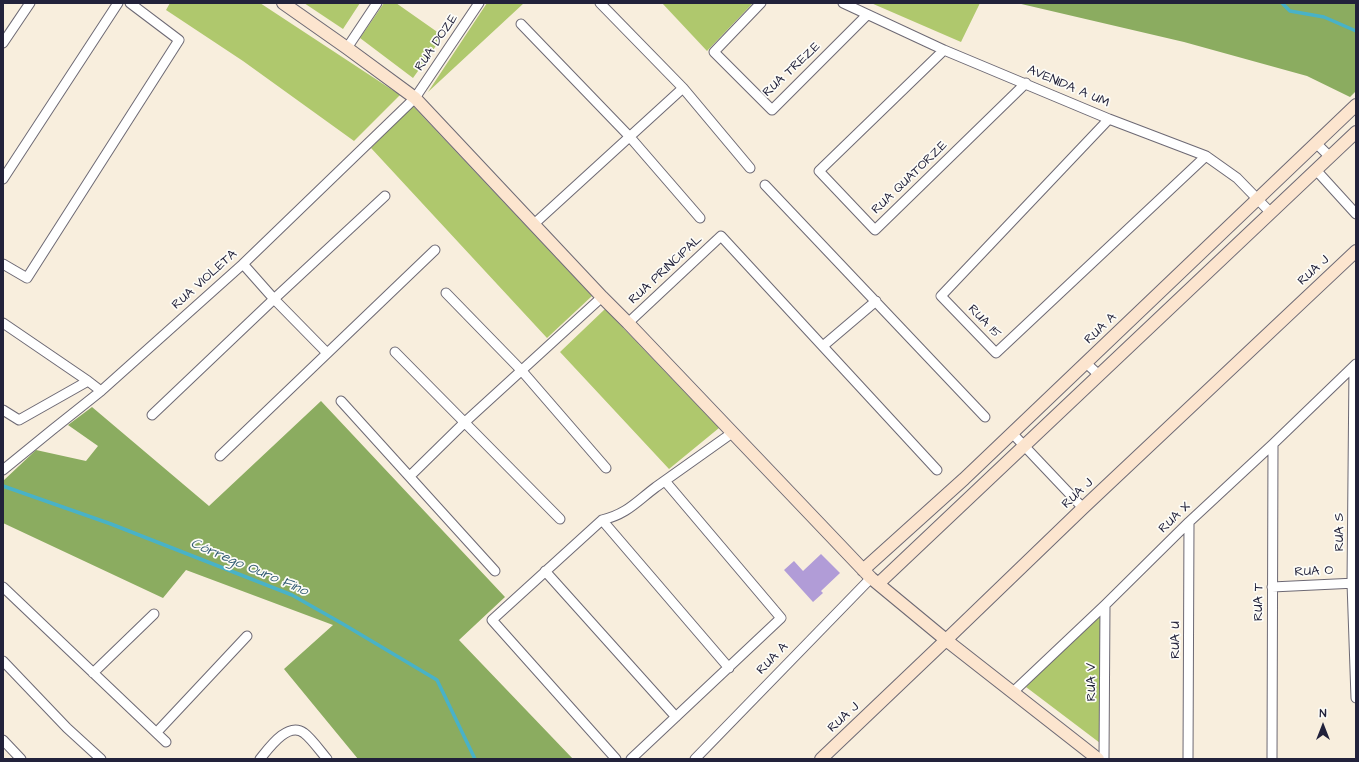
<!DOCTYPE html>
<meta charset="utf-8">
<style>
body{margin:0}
#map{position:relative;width:1359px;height:762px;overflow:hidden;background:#f8eedd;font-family:"Architects Daughter",sans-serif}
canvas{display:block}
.frame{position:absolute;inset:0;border:4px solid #22223b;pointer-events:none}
.north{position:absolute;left:1303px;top:706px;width:40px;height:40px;-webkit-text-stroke:3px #fdfcf7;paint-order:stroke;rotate:0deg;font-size:11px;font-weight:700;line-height:16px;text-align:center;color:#22223b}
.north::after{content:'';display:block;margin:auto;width:14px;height:18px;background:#22223b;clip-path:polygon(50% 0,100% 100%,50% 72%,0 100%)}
</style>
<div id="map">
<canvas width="1359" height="762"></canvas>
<div class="frame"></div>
<div class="north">N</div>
</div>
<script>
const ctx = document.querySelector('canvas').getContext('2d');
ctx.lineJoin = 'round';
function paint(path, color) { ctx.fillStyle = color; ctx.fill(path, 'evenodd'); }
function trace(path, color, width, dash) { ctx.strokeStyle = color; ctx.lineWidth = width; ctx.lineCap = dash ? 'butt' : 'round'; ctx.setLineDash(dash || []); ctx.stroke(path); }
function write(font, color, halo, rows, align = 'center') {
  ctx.font = font + ' "Architects Daughter",sans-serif'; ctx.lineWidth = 3.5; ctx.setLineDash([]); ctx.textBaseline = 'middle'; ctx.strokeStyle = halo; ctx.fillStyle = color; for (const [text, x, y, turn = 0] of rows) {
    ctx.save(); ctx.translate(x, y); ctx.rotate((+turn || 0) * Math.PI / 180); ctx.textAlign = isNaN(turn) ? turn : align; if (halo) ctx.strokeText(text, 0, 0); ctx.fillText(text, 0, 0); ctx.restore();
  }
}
const green = new Path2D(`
 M170,3H260L400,95L354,141L243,61L166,10Z
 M304,3H360L343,29Z
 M384,3H396L443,36L413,78L360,38Z
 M487,3H524L428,92Z
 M662,3H753L707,51Z
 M871,3H980L961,42Z
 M413,106L592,296L547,338L371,148Z
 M605,309L719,428L669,469L560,352Z
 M1101,613L1100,743L1026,687Z`);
const forest = new Path2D(`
 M1017,3H1356V91L1350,97L1307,76L1184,42Z
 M321,401L505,597L459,640L573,759H358L284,669L333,625L186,570L163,598L3,523V481L36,450L86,461L98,446L68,425L92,407L209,506Z`);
const stream = new Path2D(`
 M1282,3L1290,11L1324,17L1356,31
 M3,486L111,524L292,595L343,624L437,680L475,759`);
const building = new Path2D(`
 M821,554L840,573L821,591L823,593L813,602L784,570L794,561L803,571Z`);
const street = new Path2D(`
 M600,3L683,88L750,168
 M761,3L714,52L772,110L867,15
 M843,3L944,50L1109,119L1206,156L1237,178L1271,213
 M521,24L629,136L700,218
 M3,43L30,3
 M347,48L377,3
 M944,50L819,171L875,230L1026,83
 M1109,119L941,296L996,353L1206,156
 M1316,143L1330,157
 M1316,170L1356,214
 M3,179L118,3
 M765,185L985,417
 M534,224L683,88
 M3,264L27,278L179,40L130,3
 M243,264L274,299L327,353
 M446,293L522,371L606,468
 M3,323L88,381L101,391
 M628,323L721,236L937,470
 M823,346L876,301
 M395,352L560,519
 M1086,363L1099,375
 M1354,366L1352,583L1356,698
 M341,401L495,571
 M3,410L19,420L88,381
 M152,415L274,299L385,196
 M1012,433L1083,508
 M220,456L435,250
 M3,470L52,430L101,391L243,264L415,98L479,3
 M410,476L465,422L602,297
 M602,520L729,668
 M545,571L676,717
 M3,587L166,742
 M1272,587L1356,583
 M3,661L67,728L101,759
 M93,673L154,614
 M1013,692L1105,605L1189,522L1273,444L1356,364
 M157,732L247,636
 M3,740L21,759
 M260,759C269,748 288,721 304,733C311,738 321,752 327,759
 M616,759L492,620L602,520C627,514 636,502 656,487C681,469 707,451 732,433
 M631,759L781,618L665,481
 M695,759L871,578
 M1104,759L1105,605
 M1188,759L1189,522
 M1272,759L1273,444`);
const secondary = new Path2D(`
 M283,3L347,48L415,98L602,297L628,323L871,578L946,640L1098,759
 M863,570L964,479L1356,105
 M878,584L1356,132
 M821,759L946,640L1083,508L1356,251`);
const streetNames = [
 ["RUA DOZE",437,43,-56],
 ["RUA TREZE",792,70,-43],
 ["AVENIDA A UM",1068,87,23],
 ["RUA QUATORZE",910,178,-44],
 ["RUA PRINCIPAL",666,270,-43],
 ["RUA J",1314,271,-43],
 ["RUA VIOLETA",205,280,-42],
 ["RUA 15",984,322,46],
 ["RUA A",1101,329,-44],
 ["RUA J",1078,494,-44],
 ["RUA X",1175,518,-44],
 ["RUA S",1340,532,-90],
 ["RUA O",1314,572,-3],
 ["RUA T",1259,602,-90],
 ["RUA U",1176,640,-90],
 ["RUA A",773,659,-46],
 ["RUA V",1092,682,-90],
 ["RUA J",844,718,-43]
];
const waterNames = [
 ["Córrego Ouro Fino",249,568,23]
];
paint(green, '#afc86d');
paint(forest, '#8bac60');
trace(stream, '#49b2c7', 3.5);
paint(building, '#b19cd7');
trace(street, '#6d6974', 11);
trace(secondary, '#6d6974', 14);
trace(street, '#fff', 9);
trace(secondary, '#fce5cf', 12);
write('13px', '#22223b', '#fdfcf7', streetNames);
write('italic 14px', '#325c73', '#fdfcf7', waterNames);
</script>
